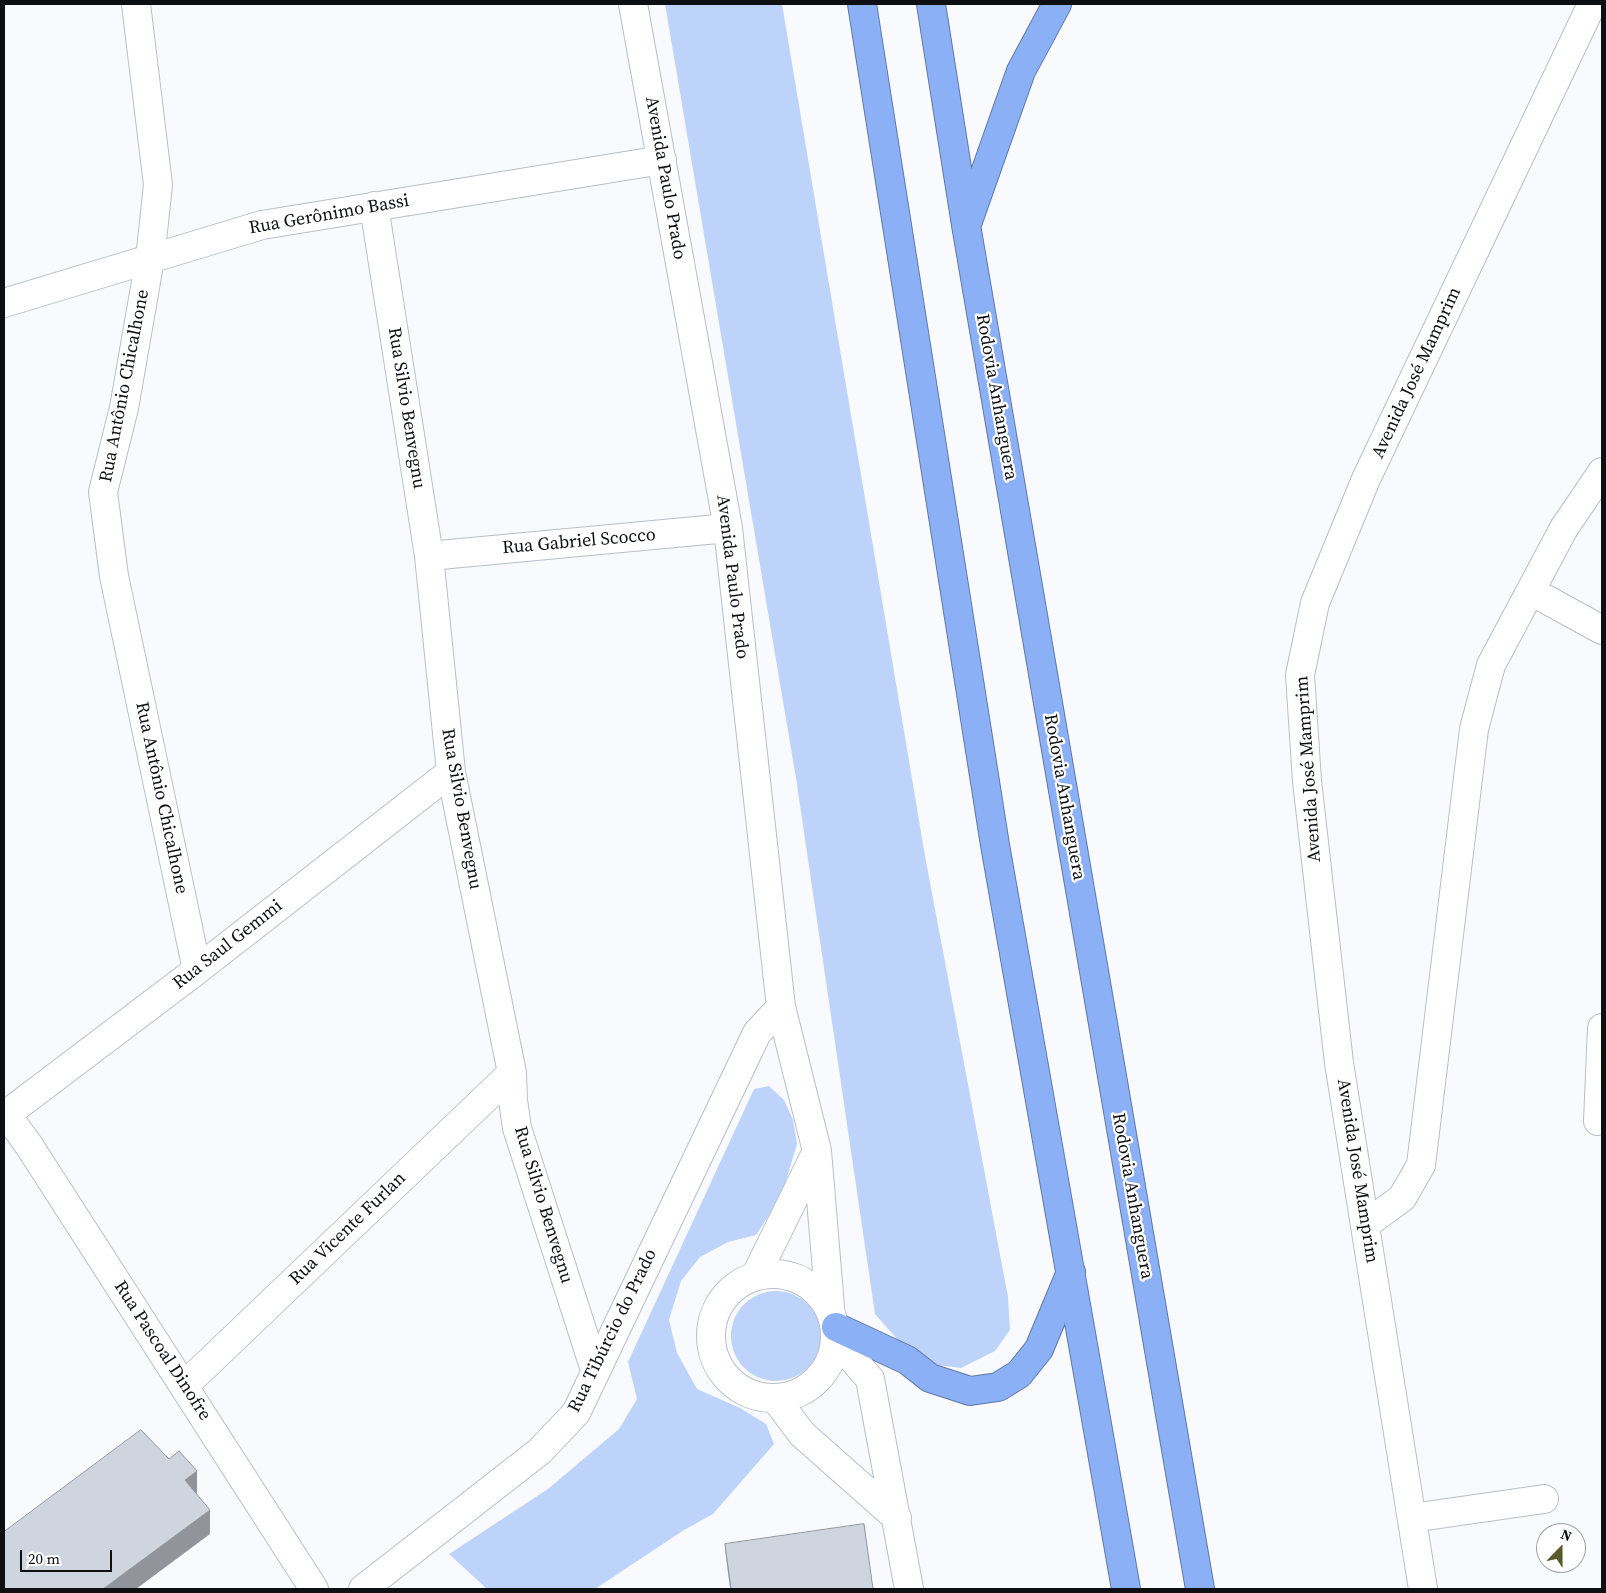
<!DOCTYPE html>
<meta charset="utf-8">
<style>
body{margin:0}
#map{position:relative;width:1606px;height:1593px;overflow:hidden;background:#f8fafe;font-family:"Source Serif 4",serif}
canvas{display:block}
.frame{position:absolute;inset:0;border:5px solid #0d0f12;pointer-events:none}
.north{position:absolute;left:1536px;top:1523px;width:50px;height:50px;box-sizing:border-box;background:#fff;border:1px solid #9e9fa0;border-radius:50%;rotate:22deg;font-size:14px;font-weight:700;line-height:20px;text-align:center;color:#0d0f12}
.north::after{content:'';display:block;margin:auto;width:18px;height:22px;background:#585b29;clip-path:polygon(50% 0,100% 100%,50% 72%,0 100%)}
.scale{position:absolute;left:20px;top:1550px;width:92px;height:22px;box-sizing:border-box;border:2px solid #0d0f12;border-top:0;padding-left:6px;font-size:15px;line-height:18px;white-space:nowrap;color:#0d0f12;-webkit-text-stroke:4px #fff;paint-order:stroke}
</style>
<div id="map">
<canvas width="1606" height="1593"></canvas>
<div class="frame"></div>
<div class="north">N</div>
<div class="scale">20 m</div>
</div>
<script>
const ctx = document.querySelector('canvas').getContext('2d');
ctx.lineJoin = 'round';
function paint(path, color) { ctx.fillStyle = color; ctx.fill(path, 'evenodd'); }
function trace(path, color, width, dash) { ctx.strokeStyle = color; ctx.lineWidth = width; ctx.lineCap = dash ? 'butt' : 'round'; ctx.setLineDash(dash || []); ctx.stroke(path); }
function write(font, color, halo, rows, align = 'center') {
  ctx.font = font + ' "Source Serif 4",serif'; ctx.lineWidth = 4.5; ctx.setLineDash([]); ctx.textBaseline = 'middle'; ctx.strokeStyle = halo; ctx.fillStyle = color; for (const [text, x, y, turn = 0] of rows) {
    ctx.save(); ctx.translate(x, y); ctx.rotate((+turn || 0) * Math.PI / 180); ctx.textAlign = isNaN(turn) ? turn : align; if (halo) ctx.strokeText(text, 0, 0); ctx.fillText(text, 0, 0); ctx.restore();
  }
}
const green = new Path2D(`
 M665,4H782L925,856L1008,1297L1010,1330L995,1351L961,1368L937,1365L912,1356L875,1314L796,778Z
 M769,1086L784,1100L793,1120L797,1144L781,1197L756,1235L728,1242L700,1257L681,1281L669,1320L677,1353L697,1389L740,1408L766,1424L774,1444L713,1514L684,1530L595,1589H487L449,1554L548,1489L619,1429L637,1399L628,1362L754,1089Z
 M731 1336a45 45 0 1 1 90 0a45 45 0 1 1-90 0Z`);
const minor = new Path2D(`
 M136,4L158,185L150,259L124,408L103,492L114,576L197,970
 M633,4L728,528L781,1007L817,1151L830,1307
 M374,206L429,556L451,772L512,1073L513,1100L517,1128L595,1370
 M4,303L262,225L662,160
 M429,556L728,528
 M1531,591L1602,630
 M6,1114L28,1144L314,1589
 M4,1116L197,970L451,772
 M1598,1121L1602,1028
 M1365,1225L1402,1198L1421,1165L1474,729L1491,665L1564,528L1602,472
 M711 1336a62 62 0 1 1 124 0a62 62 0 1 1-124 0Z
 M756,1275L817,1151
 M837,1341L870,1379L909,1589
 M185,1385L512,1073
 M775,1398L802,1434L897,1518
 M1412,1518L1544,1499
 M363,1589L540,1451L576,1413L757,1033L781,1007
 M1423,1589L1339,1063L1307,781L1300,675L1315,603L1366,479L1592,4`);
const highway = new Path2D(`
 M862,4L995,845L1126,1589
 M931,4L966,225L1200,1589
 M968,221L1021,71L1057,4
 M836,1327L907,1360L930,1378L970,1391L998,1387L1019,1374L1039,1349L1071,1272`);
const wall = new Path2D(`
 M725,1544L873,1589H730L725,1550Z`);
const shadedWall = new Path2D(`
 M197,1471V1496L185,1480Z
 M210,1510V1534L136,1589H103Z`);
const building = new Path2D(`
 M141,1430L169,1459L179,1451L197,1471L185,1480L210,1510L103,1589H4V1532Z
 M864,1524L873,1589H731L725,1544Z`);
const streetNames = [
 ["Avenida Paulo Prado",665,178,80],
 ["Rua Gerônimo Bassi",329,215,-10],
 ["Avenida José Mamprim",1417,373,-65],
 ["Rua Antônio Chicalhone",125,386,-79],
 ["Rodovia Anhanguera",996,397,80],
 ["Rua Silvio Benvegnu",406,408,81],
 ["Rua Gabriel Scocco",579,542,-5],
 ["Avenida Paulo Prado",732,577,83],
 ["Avenida José Mamprim",1309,769,-94],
 ["Rodovia Anhanguera",1064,797,80],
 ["Rua Antônio Chicalhone",161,798,78],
 ["Rua Silvio Benvegnu",461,809,80],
 ["Rua Saul Gemmi",228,945,-38],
 ["Avenida José Mamprim",1357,1171,81],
 ["Rodovia Anhanguera",1132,1196,80],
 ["Rua Silvio Benvegnu",543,1205,73],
 ["Rua Vicente Furlan",348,1229,-44],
 ["Rua Tibúrcio do Prado",613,1331,-64],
 ["Rua Pascoal Dinofre",162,1351,57]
];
paint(green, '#bdd3f9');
trace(minor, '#b9bec8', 30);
trace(highway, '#5f78a6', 30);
trace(minor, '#fff', 28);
trace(highway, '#8bb0f5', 28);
paint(wall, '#b2b7bf');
paint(shadedWall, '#91959b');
paint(building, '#cfd5de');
trace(building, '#91959b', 1);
write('18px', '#0d0f12', '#fff', streetNames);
</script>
